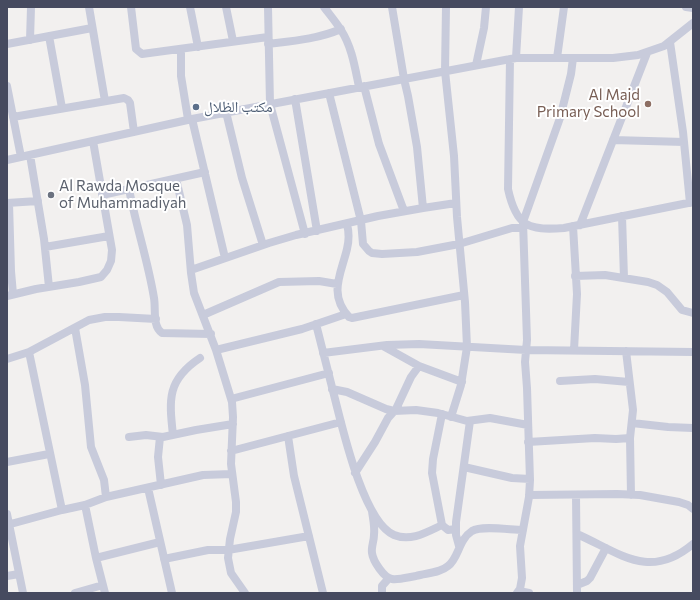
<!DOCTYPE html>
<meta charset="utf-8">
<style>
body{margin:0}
#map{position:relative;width:700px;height:600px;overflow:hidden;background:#f2f0ef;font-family:Commissioner,sans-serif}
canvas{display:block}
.frame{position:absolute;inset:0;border:8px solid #464a5f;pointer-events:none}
</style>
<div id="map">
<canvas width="700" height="600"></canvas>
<div class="frame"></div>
</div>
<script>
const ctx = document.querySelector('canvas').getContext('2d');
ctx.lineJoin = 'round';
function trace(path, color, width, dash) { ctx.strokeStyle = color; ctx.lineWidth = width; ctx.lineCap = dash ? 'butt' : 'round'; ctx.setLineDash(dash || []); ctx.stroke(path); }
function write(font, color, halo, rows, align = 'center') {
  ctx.font = font + ' Commissioner,"Noto Naskh Arabic",sans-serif'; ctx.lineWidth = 4; ctx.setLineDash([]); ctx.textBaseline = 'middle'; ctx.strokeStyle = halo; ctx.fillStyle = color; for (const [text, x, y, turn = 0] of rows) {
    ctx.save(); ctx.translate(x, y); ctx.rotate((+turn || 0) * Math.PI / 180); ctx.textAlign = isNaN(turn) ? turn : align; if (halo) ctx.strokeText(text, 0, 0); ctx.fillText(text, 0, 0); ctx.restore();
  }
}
const minor = new Path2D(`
 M89,7L105,101
 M131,7L136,49L142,54L268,37
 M190,7L198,47
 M226,7L233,41
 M268,7L270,104L305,234
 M324,7C330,15 336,22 341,30C352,47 355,68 359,87
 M392,7L404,79L408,96L417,147L423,208
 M446,7L445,71L454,156L457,217L465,302L467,347L461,385L451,417
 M686,7L693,8
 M49,36L62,108
 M30,40L31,7
 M670,42L683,132L690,203
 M7,44L92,28
 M268,44C293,41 318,39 341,29
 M181,49V76L188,119
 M516,58L519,7
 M557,58L564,7
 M510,59L508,189C516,226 528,231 564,228L693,202
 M476,65L484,28L486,7
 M7,86L21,157
 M364,86L379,144L404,211
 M329,93L361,221L363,244L369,251L372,253L382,254L417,252L459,244L512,228H523
 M295,99L317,231
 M226,112L242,178L263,245
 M13,117L124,98L128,100L130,103L134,132
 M192,119L225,258
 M613,140L684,142
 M30,155L44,239L49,287
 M7,160L192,119L505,60L516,58H613L638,55L664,46L693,23
 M176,179L187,225L191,273L194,293L216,350L232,402L233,417L231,464L236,502V512L230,539L228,558L231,573L245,593
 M129,189C136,226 148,261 154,298C156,309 152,326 162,333L211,334
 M102,195L205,172
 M7,203L38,201
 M9,203L11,271L13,294
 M622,216L624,278
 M347,224C349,232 349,241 347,249C341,274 328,294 349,317L352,318L464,295
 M580,225L647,53
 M573,226L577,294L574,350
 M45,247L109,236
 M191,270L269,243L296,235L378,216L423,208L456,203
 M575,276L605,275L648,282L657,285L667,292L682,310L693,313
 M7,296L36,289L79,282L101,277L107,270L111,261L112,250L93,141
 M203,315L279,282L319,281L337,284
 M316,324C322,348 328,372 334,395C342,426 363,522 394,535C411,542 427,532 442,525
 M75,328L85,385L91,447L104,480L106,497
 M383,346L419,366L462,382
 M216,350L302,329L346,314
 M626,351L633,410L630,438L631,495
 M323,353L387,345L419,344L526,350L693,352
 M7,359L29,352
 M560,381L595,379L629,382
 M332,389L347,392L386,409L394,411L416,410L438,413L467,421L490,418L528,425
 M231,399L329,373
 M442,414L433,459L432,473L442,525L448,530L456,529
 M632,423L668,427L693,428
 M173,435C169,399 167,380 200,358
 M288,436L294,476L323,593
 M129,437L146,435L163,437L196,430L233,424
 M160,437L158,457L161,485
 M528,442L595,438L616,439L630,438
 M231,451L341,422
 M7,462L49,454
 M464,467L512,478L530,479
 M355,473L375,442L388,418L396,409L411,377L419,366
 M148,488L172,593
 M529,495L617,494L640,495L679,502L688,505L693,509
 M576,495L577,593
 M85,505L96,558L105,593
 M62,510L29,352L89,320L105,317H119L156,319
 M372,511C373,519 375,527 374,535C374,541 371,547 372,553C373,561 384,578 392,579C399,580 409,577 416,576C426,573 440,573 448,566C459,558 458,540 472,531C482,525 511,530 523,530
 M7,514L23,593
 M7,525L62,510L85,505L106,497L203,475L232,474
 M577,534C620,553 649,581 693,544
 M459,546L456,535V522L470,421
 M96,558L160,542
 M164,559L208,550H228L309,536
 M7,576L19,574
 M577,585L587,581L590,578L606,548
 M519,591L529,593
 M75,593L103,585
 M382,593V586L389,578
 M517,593L520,589L522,578L520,546L529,497L530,480L527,388L525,362L527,340L523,222L560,118L571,74L573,58`);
const markers = [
 [648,104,4,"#8d6e63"],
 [196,107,4,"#5c6f8a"],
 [51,195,4,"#6b7280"]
];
const educationNames = [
 ["Al Majd",640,95],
 ["Primary School",640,112]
];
const serviceNames = [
 ["مكتب الظلال",204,107]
];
const worshipNames = [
 ["Al Rawda Mosque",59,186],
 ["of Muhammadiyah",59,203]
];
trace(minor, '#c8cbdb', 8);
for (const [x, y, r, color] of markers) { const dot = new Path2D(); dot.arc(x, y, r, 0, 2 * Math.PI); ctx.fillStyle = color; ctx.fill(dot); trace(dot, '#fff', 1.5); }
write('15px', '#785e54', '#fff', educationNames, 'right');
write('15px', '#4e5e75', '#fff', serviceNames, 'left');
write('15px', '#5b616d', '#fff', worshipNames, 'left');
</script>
